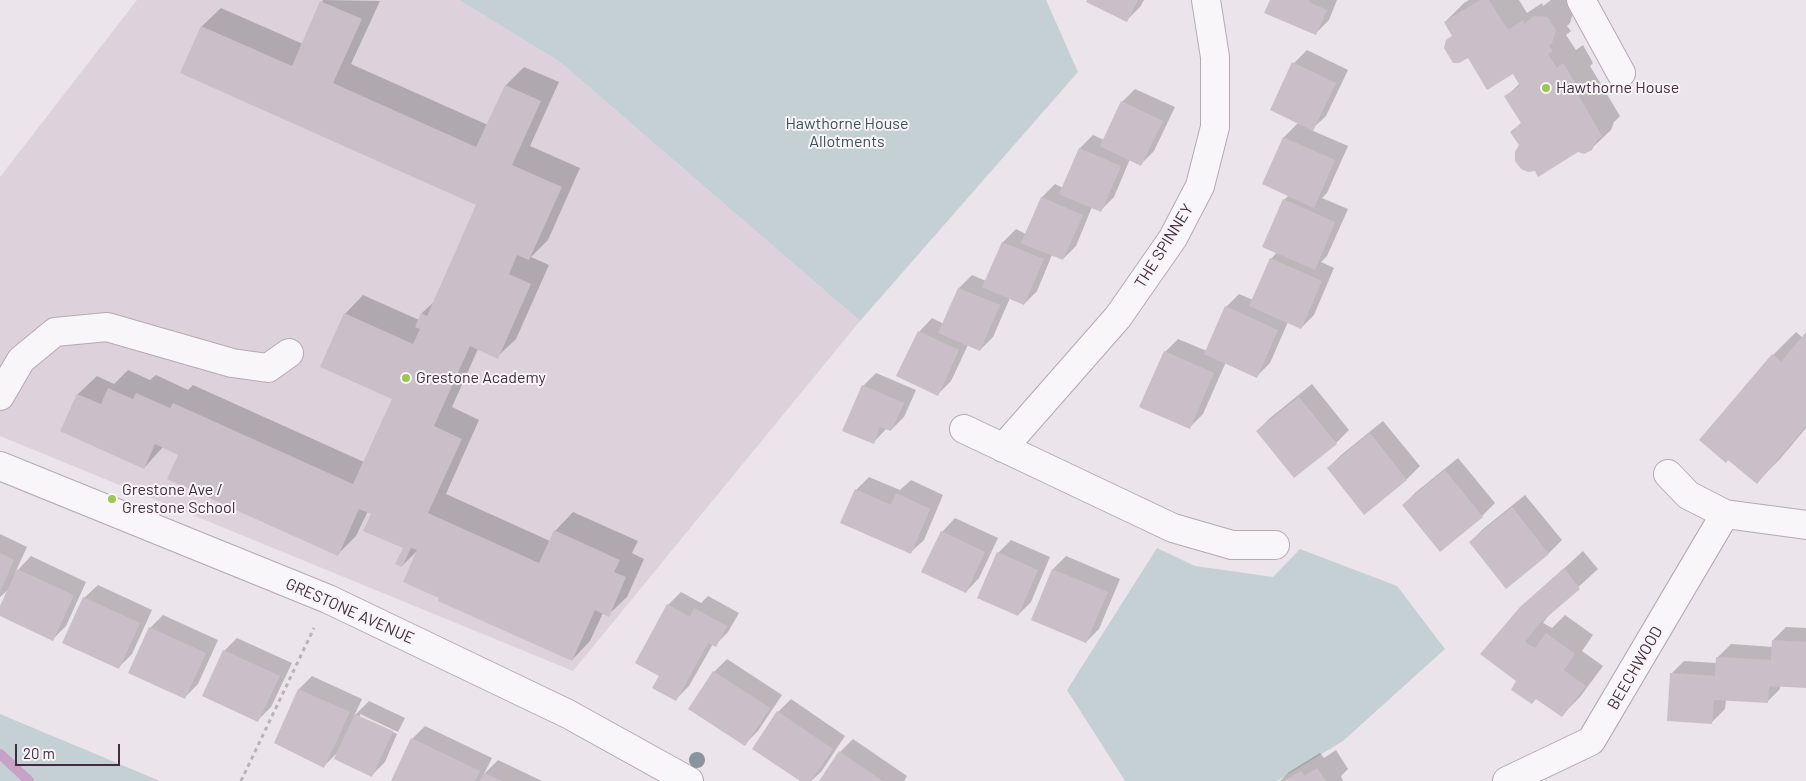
<!DOCTYPE html>
<style>
body{margin:0}
#map{position:relative;width:1806px;height:781px;overflow:hidden;background:#ebe4ea;font-family:Barlow,sans-serif}
canvas{display:block}
.scale{position:absolute;left:15px;top:744px;width:105px;height:22px;box-sizing:border-box;border:2px solid #422c3f;border-top:0;padding-left:6px;font-size:15px;line-height:18px;white-space:nowrap;color:#422c3f;-webkit-text-stroke:4px #f8f4f8;paint-order:stroke}
</style>
<div id="map">
<canvas width="1806" height="781"></canvas>
<div class="scale">20 m</div>
</div>
<script>
const ctx = document.querySelector('canvas').getContext('2d');
ctx.lineJoin = 'round';
function paint(path, color) { ctx.fillStyle = color; ctx.fill(path, 'evenodd'); }
function trace(path, color, width, dash) { ctx.strokeStyle = color; ctx.lineWidth = width; ctx.lineCap = dash ? 'butt' : 'round'; ctx.setLineDash(dash || []); ctx.stroke(path); }
function write(font, color, halo, rows, align = 'center') {
  ctx.font = font + ' Barlow,sans-serif'; ctx.lineWidth = 4; ctx.setLineDash([]); ctx.textBaseline = 'middle'; ctx.strokeStyle = halo; ctx.fillStyle = color; for (const [text, x, y, turn = 0] of rows) {
    ctx.save(); ctx.translate(x, y); ctx.rotate((+turn || 0) * Math.PI / 180); ctx.textAlign = isNaN(turn) ? turn : align; if (halo) ctx.strokeText(text, 0, 0); ctx.fillText(text, 0, 0); ctx.restore();
  }
}
const built = new Path2D(`
 M137,0H459L560,62L860,321L573,671L0,436V177Z`);
const green = new Path2D(`
 M459,0H1046L1078,72L860,321L560,62Z
 M1157,548L1195,566L1273,577L1300,549L1397,586L1445,649L1343,741L1277,781H1125L1067,690Z
 M0,714L160,781H0Z`);
const shadow = new Path2D(`
 M323,0L380,1L351,64L488,125L506,85L524,67L559,82L530,146L580,168L548,240L531,257L549,265L516,339L497,357L478,349L452,407L479,420L446,494L550,541L555,531L573,512L638,541L632,553L644,559L627,597L608,615L603,613L590,641L572,660L441,598L419,549L402,566L404,548L373,513L368,511L356,536L338,554L180,454L163,447L144,468L61,431L78,394L97,376L114,384L128,370L150,380L156,375L188,390L193,385L364,462L393,398L345,314L363,295L419,320L422,313L436,300L478,205L182,72L202,26L221,8L303,44Z
 M1088,0H1144L1140,7L1127,20Z
 M1272,0H1337L1329,20L1316,33Z
 M1469,0H1519L1527,13L1542,3L1543,6L1551,0H1566L1574,10L1570,23L1567,26L1571,31L1566,35L1576,50L1583,45L1593,63L1590,66L1620,116L1614,122L1611,130L1591,149L1578,150L1536,170L1512,132L1522,122L1506,97L1520,83L1513,72L1469,57L1447,41L1453,35L1445,22L1464,3Z
 M1307,50L1348,70L1326,116L1311,130L1348,146L1327,193L1322,198L1348,209L1327,256L1321,262L1334,268L1314,315L1301,328L1288,322L1270,363L1257,376L1226,362L1203,414L1190,427L1165,352L1178,339L1207,351L1226,307L1239,294L1253,300L1271,259L1277,252L1284,200L1289,195L1263,184L1284,137L1299,122L1294,63Z
 M1135,89L1175,107L1154,151L1141,164L1130,159L1114,197L1101,210L1092,207L1076,246L1063,259L1052,255L1037,291L1024,304L1010,298L993,337L980,350L968,345L951,381L938,394L919,332L932,318L944,324L959,288L972,275L986,281L1003,242L1016,229L1026,234L1042,197L1055,184L1063,188L1080,148L1093,135L1104,140L1122,102Z
 M1796,332L1803,338L1806,334V428L1780,459L1757,482L1773,355Z
 M876,373L916,390L904,417L891,430L887,428L873,443L863,386Z
 M1312,384L1349,430L1336,443L1257,431L1270,418Z
 M1383,421L1420,466L1407,479L1365,513L1328,468L1341,455Z
 M1458,458L1495,503L1482,516L1440,550L1403,505L1416,492Z
 M869,477L900,490L911,480L943,495L924,540L910,553L856,490Z
 M1525,495L1562,540L1549,553L1507,587L1470,542L1483,529Z
 M955,518L998,538L979,578L966,592L942,532Z
 M0,534L27,547L15,573L31,556L86,582L66,626L53,639L0,615V609L10,588L0,597Z
 M1011,540L1050,557L1031,602L1018,615L998,553Z
 M1583,551L1598,569L1552,611L1543,623L1552,628L1565,615L1593,635L1582,651L1603,666L1580,697L1562,715L1518,681L1521,608Z
 M1066,556L1120,579L1099,629L1086,642L1032,619L1053,569Z
 M98,585L152,610L132,654L119,667L84,598Z
 M681,592L701,603L708,596L739,613L728,632L715,645L713,644L689,686L676,699L660,676L668,605Z
 M163,615L218,640L198,684L184,698L150,628Z
 M1786,627L1806,628V687L1780,685V689L1767,702L1726,700L1725,709L1712,722L1671,674L1684,661L1717,663L1718,657L1731,644L1773,647V640Z
 M237,638L292,663L271,707L258,720L224,651Z
 M727,659L782,695L758,731L745,744L714,672Z
 M312,676L362,699L354,716L369,701L405,718L398,732L360,714V717L397,734L385,762L372,775L338,752L324,766L275,743L299,689Z
 M791,699L845,736L821,772L811,781H802L778,712Z
 M425,726L492,758L484,774L498,760L542,781H392L412,739Z
 M853,739L907,776L904,781H821L840,752Z
 M1336,750L1348,769L1341,776L1343,781H1280L1289,772L1320,753L1324,758Z`);
const stream = new Path2D(`
 M0,754L29,781`);
const building = new Path2D(`
 M1087,0H1138L1127,22L1086,2Z
 M1270,0H1310L1309,2L1327,10L1316,35L1264,13Z
 M1480,0H1489L1508,30L1523,20L1524,24L1534,16L1547,17L1556,30L1552,43L1549,46L1553,51L1548,54L1557,68L1563,63L1575,83L1573,86L1602,136L1597,140L1592,150L1584,154L1578,152L1538,177L1535,171L1528,172L1521,169L1515,161V152L1519,145L1510,132L1521,123L1504,96L1520,86L1513,74L1487,90L1468,58L1459,63H1453L1444,48L1446,40L1452,36L1444,22Z
 M320,1L362,19L333,83L476,147L505,85L541,101L512,165L562,187L529,260L517,255L509,274L531,284L498,359L470,346L434,426L462,439L428,513L539,563L554,530L620,560L614,572L626,577L609,617L595,610L572,661L438,601L439,598L403,582L417,550L411,548L402,567L395,564L403,548L363,531L371,514L359,509L338,556L167,479L178,455L155,444L144,469L60,431L77,394L101,404L108,388L133,399L136,393L170,408L173,403L353,484L392,399L320,367L344,313L413,344L420,329L415,327L421,313L427,316L476,205L180,73L201,26L292,66Z
 M1292,62L1336,83L1313,131L1270,110Z
 M1121,101L1163,121L1141,166L1100,146Z
 M1283,137L1335,160L1314,208L1262,184Z
 M1079,148L1121,166L1101,212L1059,194Z
 M1041,197L1083,215L1063,260L1021,243Z
 M1283,199L1335,222L1315,270L1262,247Z
 M1002,242L1044,259L1024,305L982,287Z
 M1270,258L1322,281L1301,329L1249,306Z
 M958,288L1000,305L980,351L938,333Z
 M1225,306L1278,330L1257,378L1204,354Z
 M918,331L959,350L938,396L896,376Z
 M1806,332V426L1757,484L1728,460L1726,463L1699,440L1772,354L1781,362Z
 M1164,351L1214,373L1190,429L1139,407Z
 M862,385L904,403L891,431L880,427L874,444L842,431Z
 M1299,397L1337,444L1294,478L1256,431Z
 M1370,433L1407,480L1364,515L1327,468Z
 M1445,470L1483,517L1440,552L1402,505Z
 M855,489L891,505L896,493L930,509L911,554L840,523Z
 M1512,507L1549,554L1506,589L1469,542Z
 M941,531L985,552L966,593L921,572Z
 M997,552L1038,570L1018,616L977,598Z
 M0,553L14,560L0,592Z
 M1564,568L1580,589L1539,624L1525,642L1535,648L1546,633L1575,654L1564,670L1586,686L1562,717L1536,699L1532,704L1511,690L1516,681L1480,654L1520,607Z
 M17,569L74,595L53,641L0,616V606Z
 M1052,569L1108,592L1086,643L1031,620Z
 M83,597L140,623L119,669L62,643Z
 M667,604L690,617L694,608L727,626L716,647L708,643L676,701L652,688L659,676L635,663Z
 M149,627L206,653L185,699L128,673Z
 M1772,640L1806,642V688L1769,686L1768,703L1714,700L1712,724L1667,721L1670,673L1715,676L1716,657L1771,660Z
 M223,650L280,676L258,722L202,696Z
 M713,671L770,708L745,746L688,709Z
 M298,689L350,712L324,768L274,743Z
 M777,711L833,749L811,781H800L752,749Z
 M355,714L393,731L372,777L334,759Z
 M411,738L480,771L475,781H391Z
 M839,751L865,769L883,781H819Z
 M1317,768L1326,781H1284L1301,771L1304,776Z
 M484,773L502,781H480Z`);
const path = new Path2D(`
 M241,781L314,628`);
const minor = new Path2D(`
 M1581,0L1621,73
 M0,396L21,360L55,332L107,327L232,363L268,368L289,353
 M964,429L1173,528L1232,545H1275
 M1003,448L1118,317L1173,238L1200,186L1215,127V57L1206,0
 M0,466L328,599L568,714L689,781
 M1668,474L1688,495L1725,514L1806,525
 M1507,781L1591,741L1725,514`);
const trees = [
 [697,760]
];
const markers = [
 [1546,88,5,"#9cc752"],
 [406,378,5,"#9cc752"],
 [112,499,5,"#9cc752"]
];
const poiNames = [
 ["Hawthorne House",1556,88],
 ["Grestone Academy",416,378],
 ["Grestone Ave /",122,490],
 ["Grestone School",122,508]
];
const parkNames = [
 ["Hawthorne House",847,124],
 ["Allotments",847,142]
];
const streetNames = [
 ["THE SPINNEY",1164,246,-58],
 ["GRESTONE AVENUE",350,611,24],
 ["BEECHWOOD",1635,668,-60]
];
paint(built, '#ddd2db');
paint(green, '#c5d0d4');
paint(shadow, '#0003');
trace(stream, '#c8a1c7', 10);
paint(building, '#cabec9');
trace(minor, '#b5a9b3', 30);
trace(path, '#bbb1ba', 3, [4, 4]);
trace(minor, '#f9f6f9', 28);
ctx.fillStyle = '#8a949c';
for (const [x, y] of trees) { ctx.beginPath(); ctx.arc(x, y, 8, 0, 2 * Math.PI); ctx.fill(); }
for (const [x, y, r, color] of markers) { const dot = new Path2D(); dot.arc(x, y, r, 0, 2 * Math.PI); ctx.fillStyle = color; ctx.fill(dot); trace(dot, '#f8f4f8', 2); }
write('16px', '#422c3f', '#f8f4f8', poiNames, 'left');
write('16px', '#3a525d', '#f8f4f8', parkNames);
write('16px', '#422c3f', '#f8f4f8', streetNames);
</script>
